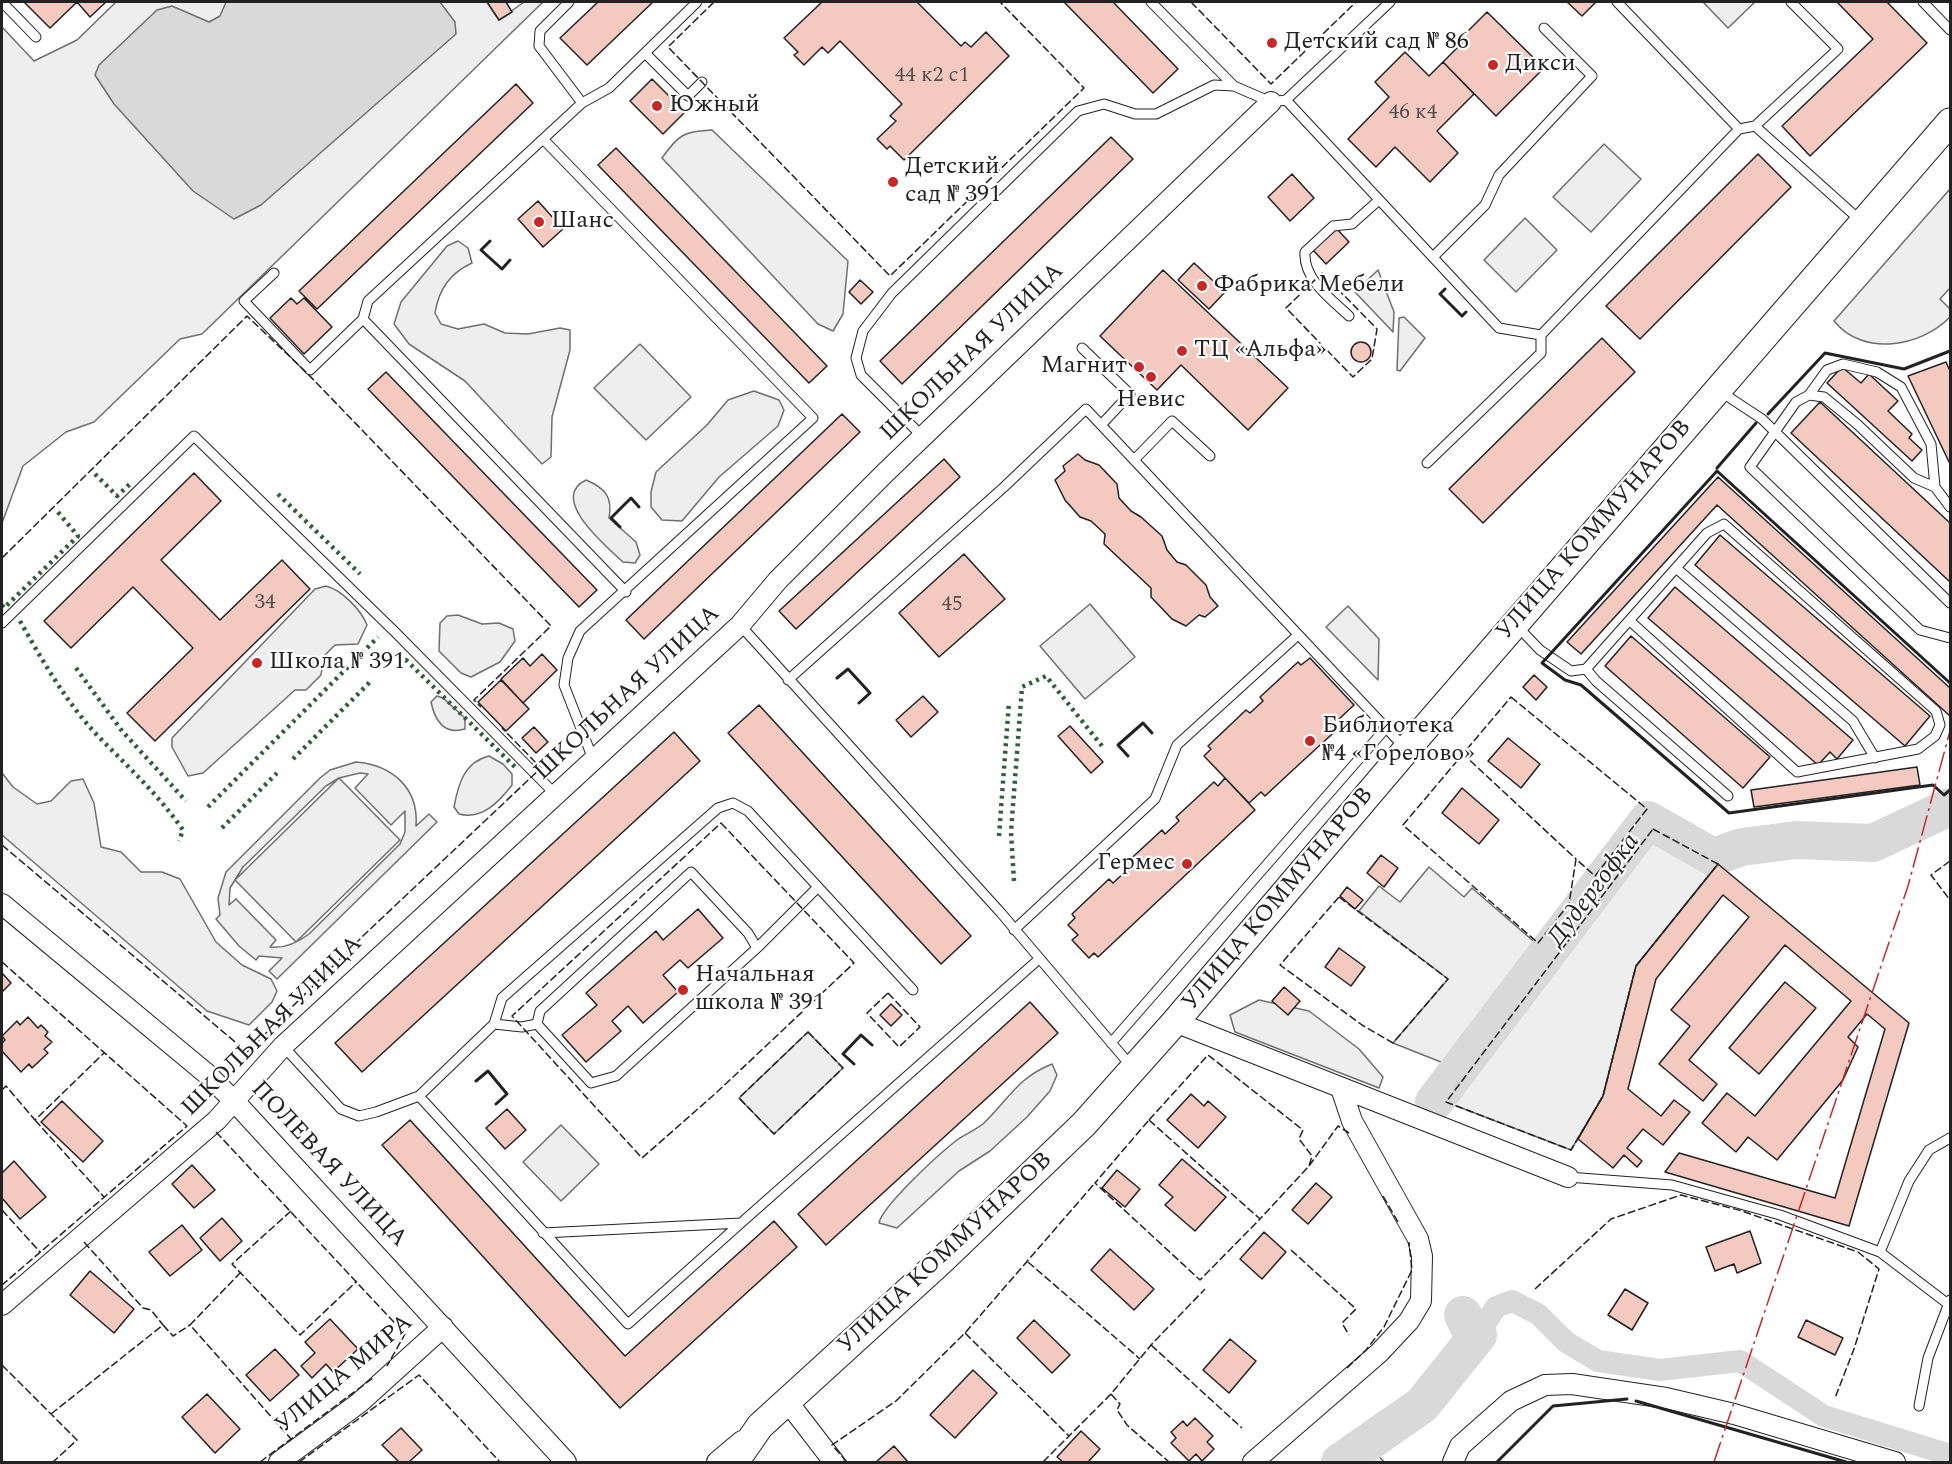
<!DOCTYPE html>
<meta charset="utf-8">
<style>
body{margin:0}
#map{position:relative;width:1952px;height:1464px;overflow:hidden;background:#fff;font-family:Spectral,serif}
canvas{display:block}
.frame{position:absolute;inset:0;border:3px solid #222;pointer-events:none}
</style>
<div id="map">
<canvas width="1952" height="1464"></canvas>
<div class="frame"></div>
</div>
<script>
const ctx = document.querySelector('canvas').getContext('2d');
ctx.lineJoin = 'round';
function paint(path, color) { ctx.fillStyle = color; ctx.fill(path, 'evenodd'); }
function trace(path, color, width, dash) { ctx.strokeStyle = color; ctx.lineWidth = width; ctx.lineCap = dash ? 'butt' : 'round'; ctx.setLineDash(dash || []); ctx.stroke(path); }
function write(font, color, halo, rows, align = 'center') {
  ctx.font = font + ' Spectral,serif'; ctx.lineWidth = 4.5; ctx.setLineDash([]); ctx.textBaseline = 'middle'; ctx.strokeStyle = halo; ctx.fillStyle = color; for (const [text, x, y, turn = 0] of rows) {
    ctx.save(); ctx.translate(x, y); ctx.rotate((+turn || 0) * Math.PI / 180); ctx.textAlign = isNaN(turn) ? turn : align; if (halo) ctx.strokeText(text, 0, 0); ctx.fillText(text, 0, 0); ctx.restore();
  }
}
const green = new Path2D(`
 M116,2H487L499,20L524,2H543L202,334L180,339L94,422L66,432L23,466L2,523V27L34,61L77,40Z
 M1703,2H1755L1728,28Z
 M712,130L848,261L843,314L833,331L818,324L662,158C678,135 684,131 712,130Z
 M1604,144L1641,179L1591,232L1553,197Z
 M1950,189V288L1940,299L1950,309V317C1921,347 1863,357 1834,321Z
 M1525,218L1557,250L1516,292L1484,260Z
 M458,241L468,248L472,263C450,273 439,289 435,313L441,324L458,329L484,324L505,333L528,334L560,328L570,330V350L552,417L551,457L542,464L465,381L409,344L394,324L401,302L447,246Z
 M1378,270L1394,312L1393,332L1355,292Z
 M1404,317L1425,338L1400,371L1397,370L1399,318Z
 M640,344L691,397L646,440L594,388Z
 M754,391L779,400L784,410L778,426L719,477L682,521L662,520L651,507V492L656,472L707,425L728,400Z
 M586,480C605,488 613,497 609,518L636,542L640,555L635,563L623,562C606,546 548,498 586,480Z
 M326,586C342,590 361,610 367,625L358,644L335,645L324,656L321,675L306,690H295L203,773L188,776L172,747V738L315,589Z
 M1090,604L1135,657L1085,699L1040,646Z
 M1348,606L1379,639L1378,680L1326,627Z
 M458,615L482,624L499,623L513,629L515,641L500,662L471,677L461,673L439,651L440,623L447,616Z
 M437,696L443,698L465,718V729C444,735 435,721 431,702Z
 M489,756L503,764L512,774V785C499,802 482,820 459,814L454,807C458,785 464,762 489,756Z
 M356,762C392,765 419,788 416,826L429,814L437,822L277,979L269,971L282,958L259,956L256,960L239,946L216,919L220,915L218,898L226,872L320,778L330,770ZM360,773L368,774L355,788L391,825L405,811V832L400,844L309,934C297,943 285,949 270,947L276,940L236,899L229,905L230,888L243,867L326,786L339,778L235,880L296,942L400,840L339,778Z
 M2,773L13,787L37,804L51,801L71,781L83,779L94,803L101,847L121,852L141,872H162L180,879L216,942L242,965L271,979L277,991L272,1002L249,1025L207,1011L2,835Z
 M1653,829L1718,864L1636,966L1603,1096L1571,1150L1446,1102Z
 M1429,867L1464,897L1472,888L1546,952L1456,1068L1393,1043L1448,979L1359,911L1379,886L1400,902Z
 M1259,1000L1309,1011L1359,1049L1383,1077L1379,1088L1235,1032L1230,1015Z
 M808,1032L843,1068L774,1134L739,1098Z
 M1052,1064L1057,1075L1050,1091L1027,1117L990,1151L959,1171L897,1228L879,1223C882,1206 940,1153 957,1140C965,1134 976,1130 984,1123C1009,1099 1017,1078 1052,1064Z
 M561,1125L599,1164L561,1201L523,1162Z
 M1372,1449L1384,1462H1353Z`);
const water = new Path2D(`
 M226,2H440L455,22L456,34L261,205L234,219L193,191L114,104L95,75L99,65L157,10L172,6L209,22L220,16Z`);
const canal = new Path2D(`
 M1478,1335L1496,1307L1512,1301L1538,1314L1566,1342L1598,1361L1660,1370L1740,1361L1824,1416L1950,1455`);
const river = new Path2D(`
 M1434,1102L1648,820L1713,857L1742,847L1796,840L1873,843L1950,807
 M1340,1462L1422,1405L1478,1335L1469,1327L1463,1315`);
const building = new Path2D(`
 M24,2H77L50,28Z
 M77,2H106L90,17Z
 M487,2H506L512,12L499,20Z
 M598,2H653L587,65L560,38Z
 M822,2H917L961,46L965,42L971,47L986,32L1009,56L904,160L890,146L887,149L877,139L896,121L890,116L902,104L840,41L828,53L822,47L804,65L794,55L798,52L784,38Z
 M1064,2H1113L1178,69L1153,93Z
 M1567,2H1596L1582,16Z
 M1837,2H1887L1927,43L1810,156L1782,126L1873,39Z
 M1487,12L1544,68L1496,116L1443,62L1463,42L1460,39Z
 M1405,52L1429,76L1443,62L1474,94L1437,131L1458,153L1430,182L1395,147L1376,167L1348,139L1389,97L1375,82Z
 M652,79L685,112L663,134L630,101Z
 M516,84L533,103L317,309L299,291Z
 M1111,137L1133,159L902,384L880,361Z
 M616,148L827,366L809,383L598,165Z
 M1758,154L1791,187L1640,339L1606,306Z
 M1292,174L1314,198L1290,221L1268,197Z
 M538,201L563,229L543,247L518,219Z
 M1337,229L1349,242L1326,264L1313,250Z
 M1194,263L1225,292L1209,309L1178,280Z
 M1163,270L1288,388L1248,430L1181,365L1157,390L1100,336Z
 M860,280L873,292L861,304L849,292Z
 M291,298L297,304L304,298L332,327L304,354L270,318Z
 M1602,338L1635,372L1483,523L1449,489Z
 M1351 352a10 10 0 1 1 20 0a10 10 0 1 1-20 0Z
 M1946,362L1950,371V464L1908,376Z
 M1842,367L1861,383L1869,374L1898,401L1888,411L1912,434L1909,438L1922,450L1912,461L1827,383Z
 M386,372L597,590L579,607L368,389Z
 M1820,402L1950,523V582L1791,433Z
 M842,414L860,432L644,639L626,620Z
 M1078,454L1085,460L1099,465L1117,484L1119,498L1131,511L1141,517L1162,536L1167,550L1177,562L1186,565L1206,585L1210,597L1218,606L1205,617L1199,615L1186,626L1172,619L1151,597V588L1104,544L1105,534L1091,521L1080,517L1065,500L1055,480L1065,471L1063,466Z
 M944,459L960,477L796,629L779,611Z
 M194,473L221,501L161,560L220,620L282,560L310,589L155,741L127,713L193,648L133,587L71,648L44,621Z
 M1718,477L1950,688V716L1717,505L1581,654L1567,642Z
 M1720,535L1930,716L1905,746L1695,565Z
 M964,554L1005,599L939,657L899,613Z
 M1675,587L1853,740L1837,759L1830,752L1818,765L1648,618Z
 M1631,636L1770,757L1743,788L1605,666Z
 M542,654L557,670L523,703L501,679L523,658L530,666Z
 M1310,658L1354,705L1338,720L1342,725L1294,769L1265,796L1261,792L1249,803L1204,756L1211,749L1208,746L1246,710L1250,713L1263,701L1260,697L1298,662L1301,665Z
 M1534,675L1547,687L1536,700L1523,687Z
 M501,680L529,709L506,731L478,702Z
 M923,696L938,712L911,737L896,720Z
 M759,705L971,936L941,964L728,733Z
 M1070,726L1103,762L1091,773L1058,736Z
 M534,727L548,742L536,753L522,738Z
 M674,732L700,761L362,1072L335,1043Z
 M1508,738L1540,764L1521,788L1488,761Z
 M1917,767L1920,785L1754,807L1751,790Z
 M1225,778L1255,810L1098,957L1094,953L1089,958L1072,940L1078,935L1068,925L1075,918L1072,914L1109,879L1113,883L1127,870L1123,866L1162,830L1165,834L1179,821L1176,817L1214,782L1218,786Z
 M1462,788L1499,820L1479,844L1442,813Z
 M1381,855L1398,868L1384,887L1367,873Z
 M1718,864L1909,1023L1849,1226L1665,1172L1679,1153L1835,1198L1885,1029L1867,1014L1848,1037L1858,1047L1843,1080L1777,1160L1748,1137L1736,1152L1702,1123L1727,1093L1755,1116L1851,1001L1785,945L1689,1060L1717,1084L1703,1101L1659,1064L1690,1026L1671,1010L1749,917L1723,895L1656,979L1628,1089L1661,1116L1674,1100L1690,1112L1663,1145L1643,1129L1627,1148L1642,1161L1637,1167L1624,1155L1613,1168L1578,1139L1603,1096L1636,966Z
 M1347,887L1363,900L1355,909L1340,896Z
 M698,909L723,938L688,968L680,960L663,975L678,992L643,1023L628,1006L612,1021L621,1031L586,1062L562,1035L597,1005L586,993L656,931L663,940Z
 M1339,948L1365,967L1351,986L1325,967Z
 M2,973L11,983L2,992Z
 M1785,982L1816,1008L1759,1074L1729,1048Z
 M1284,987L1300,1001L1288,1015L1272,1001Z
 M1030,1002L1058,1033L826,1245L798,1214Z
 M891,1004L902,1015L891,1026L880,1015Z
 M28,1017L38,1028L41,1025L48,1032L45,1036L52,1042L44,1049L48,1053L32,1068L29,1064L21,1072L2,1051V1043L5,1040L2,1036L17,1021L20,1025Z
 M1191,1094L1204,1106L1208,1101L1226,1117L1198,1148L1167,1120Z
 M62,1101L103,1141L83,1162L41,1122Z
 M507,1109L526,1130L505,1149L486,1128Z
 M410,1120L625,1356L774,1221L797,1247L620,1408L382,1145Z
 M1182,1159L1226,1197L1195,1231L1165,1205L1173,1197L1159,1185Z
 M14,1161L46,1197L20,1219L2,1198V1173Z
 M192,1165L215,1190L194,1208L172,1184Z
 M1117,1170L1140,1189L1125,1207L1102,1188Z
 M1316,1183L1332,1197L1308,1224L1292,1210Z
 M222,1218L242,1241L220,1261L200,1238Z
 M182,1225L202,1250L170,1276L149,1252Z
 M1750,1231L1761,1263L1737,1273L1734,1264L1715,1271L1706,1247Z
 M1264,1232L1286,1252L1262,1279L1240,1259Z
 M1110,1249L1154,1289L1134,1310L1091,1270Z
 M90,1271L134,1309L114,1333L70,1295Z
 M1625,1289L1648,1303L1632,1330L1608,1315Z
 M330,1319L358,1349L333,1372L326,1364L312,1378L301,1366L315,1353L305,1342Z
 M1034,1320L1070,1355L1052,1373L1017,1338Z
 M1806,1320L1843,1338L1835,1355L1798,1337Z
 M1230,1339L1256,1361L1229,1393L1203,1370Z
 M275,1349L299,1375L270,1401L246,1375Z
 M973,1370L997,1393L955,1438L930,1415Z
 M207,1394L240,1429L215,1453L182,1417Z
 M1195,1418L1213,1436L1207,1442L1214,1449L1202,1461L1196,1454L1189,1461L1171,1443L1176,1438L1171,1432L1183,1421L1187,1426Z
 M401,1428L422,1450L409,1462H399L382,1445Z
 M1081,1431L1100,1449L1088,1462H1063L1057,1457Z
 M894,1446L908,1462H876Z`);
const lane = new Path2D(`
 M2,2L36,37
 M569,2L540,31L539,46L582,103
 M1151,2L1234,86L1271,102L1286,100L1499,328L1541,335L1739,129
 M1617,2L1739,129L1755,126L1862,222
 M1923,2L1950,30
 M645,53L688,96L702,82
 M1286,100L1390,2
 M1755,126L1838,49L1791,2
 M543,139L813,418L580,631L568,658L564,685L593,759
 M1434,256L1485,205L1499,175L1592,76L1544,28
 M274,273L244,301L310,370L363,319L368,301L582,103L609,88L697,2
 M1349,316C1331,299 1303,279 1305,252L1333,226L1352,224L1379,200
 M363,319L626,592
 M1082,348L1130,394L1101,425
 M1721,392L1762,419L1950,603
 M1809,395L1827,370L1843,364L1877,372L1901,387L1931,444L1935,487
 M922,436L861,375L856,358L863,331L892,293L1078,111L1104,104L1135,114H1156L1214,85L1234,86
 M1134,460L1172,421L1210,456
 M1427,463L1541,353V335
 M1950,507L1935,487L1914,478L1857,424L1824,397L1809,395L1796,402L1750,467L1920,630L1950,638
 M1676,568L1853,721L1875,758
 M2,623L194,436L395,632L556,795
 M740,625L1001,913L1131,1066
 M1517,626L1540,650L1571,671L1586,669L1707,533L1724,524L1936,711L1940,725L1935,736L1918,749L1797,772L1630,621
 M1586,669L1596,681L1728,796
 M788,680L1004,487L1086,409L1405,748
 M1014,930L1155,799L1177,745L1298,635
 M757,948L748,933L691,872L540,1011L537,1024L591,1083L616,1076L757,948L817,888
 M494,1024L522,1027L537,1024
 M1111,1043L1386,728
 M283,1046L341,1109L359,1116L376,1112L419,1096L494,1024L502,998L718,808L733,803L748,811L913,990
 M419,1096L628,1324L741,1223
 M1568,1177L1672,1185L1780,1215L1880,1252L1909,1181L1929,1150L1950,1138
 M543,1233L741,1223L1039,959
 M1880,1252L1948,1304
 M1919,1406L1928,1358L1950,1300`);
const street = new Path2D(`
 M2,904L207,1074L235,1102L566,1462
 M1175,1022L1568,1177
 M2,1305L217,1120L283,1046L740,625L778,580L886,472L1271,102
 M787,1401L834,1462
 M279,1462L359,1403L443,1327
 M717,1462L742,1441
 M1253,1462L1379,1353L1409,1321L1421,1301L1422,1256L1418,1239L1352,1121L1341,1088
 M1453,1462L1460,1446L1511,1401L1545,1385L1572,1384L1666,1398L1734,1414L1895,1462`);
const secondary = new Path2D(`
 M735,1462L760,1426L941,1261L1084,1124L1175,1022L1406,750L1950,122`);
const hedge = new Path2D(`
 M95,474L117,496L131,483
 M278,494L360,574
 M2,605L4,608L78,536L57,511
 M20,621C42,660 66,702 97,735C127,766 158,794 183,830L179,841
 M398,661L406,660L516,768
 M76,668L122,731L186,801
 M293,759L372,680
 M208,807L378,637
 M222,828L277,773
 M999,836L1009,702
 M1014,881L1011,832L1022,687L1046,676L1102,746`);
const fence = new Path2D(`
 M714,2L668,47L890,276L1084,88L1000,2
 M1191,2L1271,84L1356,2
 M1322,273L1377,329L1372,359L1353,377L1286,308Z
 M2,558L247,316L306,372L551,626L474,700L481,707
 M1511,697L1647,809L1595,876L1576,859L1569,904L1538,943L1403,825Z
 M1462,753L1576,859
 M721,823L854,963L716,1093L642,1158L512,1016Z
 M1653,829L1718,864L1636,966L1603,1096L1571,1150L1446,1102Z
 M2,845L247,1052L364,935L541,768L502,728
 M1950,861L1931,875L1950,900
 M1339,897L1448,979L1393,1043L1362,1025L1280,965Z
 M2,962L187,1126L2,1285
 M888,993L920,1027L899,1047L867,1013Z
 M808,1032L843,1068L774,1134L739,1098Z
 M2,1090L6,1086L35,1120L104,1053
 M35,1120L104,1197
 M1149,1120L1260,1219L1200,1280L1095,1183Z
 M1149,1120L1208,1055L1303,1130L1299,1139L1312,1156L1309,1166L1260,1219
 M216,1132L405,1334L387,1366
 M1309,1166L1338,1126L1349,1133
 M1383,1196L1398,1222
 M2,1210L40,1252
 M291,1211L232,1264L300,1335L357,1281
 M84,1242L143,1308L151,1310L163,1325
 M1291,1250L1356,1309L1342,1323L1349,1335
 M1028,1262L1140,1359
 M241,1272L190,1325L291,1439
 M1535,1289L1611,1219L1681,1195L1742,1211L1858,1252L1879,1269L1854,1349L1835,1398
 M965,1333L1069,1436
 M1151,1345L1242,1428
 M2,1365L77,1440L53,1462
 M1347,1368L1366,1350L1384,1327L1412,1270L1409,1242
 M1111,1394L1120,1404L1117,1410L1127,1425L1169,1462
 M51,1414L163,1325L173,1336L190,1325
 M260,1462L373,1378
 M299,1462L419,1375L500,1462
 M813,1462H816
 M847,1462L832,1445L896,1401L965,1333L1095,1183
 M1043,1462L1111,1394L1151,1345L1205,1289`);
const wall = new Path2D(`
 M490,241L481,250L502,269L510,260
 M1445,289L1440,294L1462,316L1466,312
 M1768,414L1825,353L1904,369L1950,351
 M1717,468L1756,423
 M620,527L611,518L631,498L639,507
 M837,678L848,669L870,693L859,703
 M1950,683L1717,471L1542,663L1565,680L1581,685L1729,813L1933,785L1944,795L1950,790
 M1128,756L1118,745L1143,723L1152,733
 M854,1064L843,1054L861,1035L872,1045
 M476,1081L488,1071L507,1094L496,1104
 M1636,1401L1846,1462
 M1497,1462L1553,1406L1627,1399`);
const power = new Path2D(`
 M1714,1462L1908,886L1950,731`);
const markers = [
 [1272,43,6,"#c62828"],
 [1493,65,6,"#c62828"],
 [657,106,6,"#c62828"],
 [893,182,6,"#c62828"],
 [539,222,6,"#c62828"],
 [1202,286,6,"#c62828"],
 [1182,351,6,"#c62828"],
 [1139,367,6,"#c62828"],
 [1151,377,6,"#c62828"],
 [257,663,6,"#c62828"],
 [1310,741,6,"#c62828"],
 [1187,864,6,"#c62828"],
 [683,990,6,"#c62828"]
];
const numberNames = [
 ["44 к2 с1",932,77],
 ["46 к4",1413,114],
 ["34",265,604],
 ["45",952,606]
];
const poiNames = [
 ["Детский сад № 86",1284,43],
 ["Дикси",1505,65],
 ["Южный",669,106],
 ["Детский",905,168],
 ["сад № 391",905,196],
 ["Шанс",551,222],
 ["Фабрика Мебели",1214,286],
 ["ТЦ «Альфа»",1194,351],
 ["Магнит",1127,367,"right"],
 ["Невис",1151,401,"center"],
 ["Школа № 391",269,663],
 ["Библиотека",1322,727],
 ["№4 «Горелово»",1322,755],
 ["Гермес",1175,864,"right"],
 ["Начальная",695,976],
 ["школа № 391",695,1004]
];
const streetNames = [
 ["ШКОЛЬНАЯ УЛИЦА",973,353,-44],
 ["УЛИЦА КОММУНАРОВ",1595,531,-49],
 ["ШКОЛЬНАЯ УЛИЦА",628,694,-43],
 ["УЛИЦА КОММУНАРОВ",1279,900,-50],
 ["ШКОЛЬНАЯ УЛИЦА",273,1027,-45],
 ["ПОЛЕВАЯ УЛИЦА",328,1165,47],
 ["УЛИЦА КОММУНАРОВ",946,1254,-43],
 ["УЛИЦА МИРА",345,1375,-40]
];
const waterNames = [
 ["Дудергофка",1595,891,-53]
];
paint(green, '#eee');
trace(green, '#6f6f6f', 1.5);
paint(water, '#d9d9d9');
trace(water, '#6f6f6f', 1.5);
trace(canal, '#d9d9d9', 22);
trace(river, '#d9d9d9', 38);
paint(building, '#f3c9c0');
trace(building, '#222', 1.5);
trace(lane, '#222', 11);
trace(street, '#222', 22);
trace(secondary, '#222', 29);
trace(lane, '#fff', 9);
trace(street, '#fff', 20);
trace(secondary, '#fff', 27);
trace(hedge, '#2f5e38', 4.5, [3, 4.5]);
trace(fence, '#222', 1.5, [8, 3]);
trace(wall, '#222', 3);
trace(power, '#c62828', 1.5, [21, 4.5, 3, 4.5]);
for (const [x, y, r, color] of markers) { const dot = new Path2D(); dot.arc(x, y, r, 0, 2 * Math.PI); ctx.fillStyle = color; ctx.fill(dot); trace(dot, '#fff', 2); }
write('21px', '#564c4a', null, numberNames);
write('24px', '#222', '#fff', poiNames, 'left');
write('24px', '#222', '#fff', streetNames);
write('italic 26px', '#222', '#fff', waterNames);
</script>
